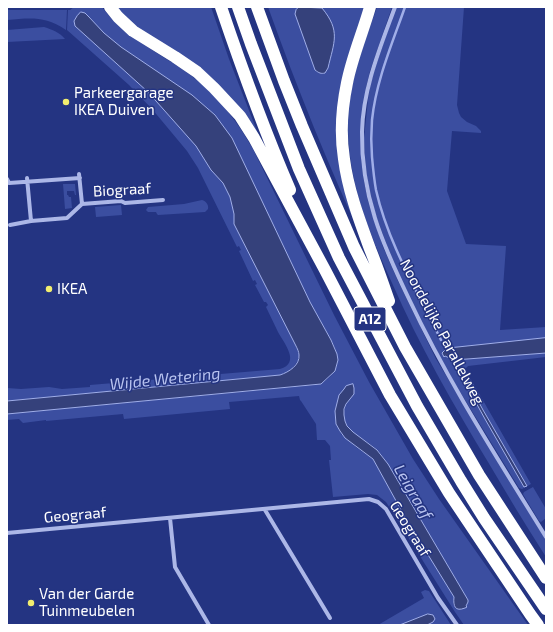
<!DOCTYPE html>
<style>
body{margin:0}
#map{position:relative;width:553px;height:632px;overflow:hidden;background:#243482;font-family:"Exo 2",sans-serif}
canvas{display:block}
.frame{position:absolute;inset:0;border:8px solid #fff;pointer-events:none}
</style>
<div id="map">
<canvas width="553" height="632"></canvas>
<div class="frame"></div>
</div>
<script>
const ctx = document.querySelector('canvas').getContext('2d');
ctx.lineJoin = 'round';
function paint(path, color) { ctx.fillStyle = color; ctx.fill(path, 'evenodd'); }
function trace(path, color, width, dash) { ctx.strokeStyle = color; ctx.lineWidth = width; ctx.lineCap = dash ? 'butt' : 'round'; ctx.setLineDash(dash || []); ctx.stroke(path); }
function write(font, color, halo, rows, align = 'center') {
  ctx.font = font + ' "Exo 2",sans-serif'; ctx.lineWidth = 3; ctx.setLineDash([]); ctx.textBaseline = 'middle'; ctx.strokeStyle = halo; ctx.fillStyle = color; for (const [text, x, y, turn = 0] of rows) {
    ctx.save(); ctx.translate(x, y); ctx.rotate((+turn || 0) * Math.PI / 180); ctx.textAlign = isNaN(turn) ? turn : align; if (halo) ctx.strokeText(text, 0, 0); ctx.fillText(text, 0, 0); ctx.restore();
  }
}
const green = new Path2D(`
 M74,7H102C124,37 160,53 189,74C217,94 238,122 254,151L334,315L369,382L413,459L439,499L528,625H464L455,612L386,502L377,495L368,494L333,497L329,460H331L330,446L325,440H317L316,424L301,401L300,400L299,396L229,402L230,409L124,419L123,414L46,421V420L23,423L19,419L7,420V414L316,385C327,383 338,370 338,359C337,344 316,316 309,302C295,274 282,245 269,216L274,301L296,346L299,355L298,360L292,369L287,373L280,375L7,401V388L21,389L49,387L62,389L90,387V385L280,369C301,363 284,343 278,332C274,324 270,315 266,307L268,305L266,302H264L255,285L257,284L255,280L253,281L239,251L241,250L239,246L237,247L198,168L187,151L152,109L129,85L67,30L68,10H70ZM344,389L354,394C342,406 340,421 353,432C360,438 368,442 374,447C380,452 384,458 388,464L468,600V602L466,606L455,607L453,604L454,597L406,519L373,459L357,448L341,434L340,431L336,424L335,411L339,395Z
 M114,7H211L229,59L264,149L244,117L141,31Z
 M268,7H367L339,115L365,245C329,167 297,88 268,7Z
 M377,7H392L370,71L366,88L361,130V158L363,176L368,201L383,247L398,281L436,359L546,540V557C526,526 507,494 488,462C453,404 419,345 392,283C368,230 347,180 348,121C349,82 364,44 377,7Z
 M396,7H464L457,105L459,113L461,117L467,122L476,126L481,131V133L452,131L447,191L466,244L506,246L500,330L546,327V338L449,348L446,349L443,353L445,356L454,360L546,353V357L468,366L465,369L531,484L522,489L519,488L451,377L425,329L404,286L388,248L376,216L372,201L367,177L365,156L364,138L368,100L370,86L375,68Z
 M7,10H67L66,30C45,16 31,18 7,20Z
 M44,27C53,30 59,32 65,39L7,42V30Z
 M63,184H75L76,195H75L74,191H67V195H68L69,197H71L72,208L65,209Z
 M202,200C206,201 209,205 208,209L205,212L158,215L157,214L156,212H148L146,210L148,207L184,204Z
 M121,205L122,215L96,217L95,207Z
 M533,487L546,509V518L541,522L539,521L524,496L523,494L524,492Z
 M425,590L429,591L451,625H421L422,616L400,625H378L424,598L421,592Z`);
const water = new Path2D(`
 M299,7L322,8C341,31 334,42 328,68L325,73C321,74 319,73 315,70L295,14L296,10Z
 M81,12L85,13L89,17L104,33L121,47L192,95L215,115L232,138L310,302L331,340L337,354L338,360L335,371L321,384L7,414V401L280,375C289,372 300,365 299,355C299,352 297,348 296,346L234,224V214L230,197L223,183L211,170L196,146L148,92L75,26L74,21L77,16Z
 M546,338V353L454,360L445,356L444,357L442,353L446,349L449,348Z
 M460,369L462,371L483,410L527,486L524,487L485,419L459,372L458,370Z
 M353,384L354,388V394L346,404L344,409V415L345,421L347,426L353,432L377,450L388,464L468,600V602L466,606L467,607L465,608C455,612 453,606 454,597L406,519L373,459L345,438L340,431L336,424L335,411L339,395L344,389L346,386Z
 M428,614L433,615L435,619L433,622L427,625H400Z`);
const stream = new Path2D(`
 M405,7C392,44 376,81 372,120C371,133 371,145 372,157C373,168 374,179 376,190C388,243 417,291 441,340`);
const street = new Path2D(`
 M395,7C380,48 363,88 362,132C361,195 382,243 409,299C448,382 498,459 546,537
 M79,174L82,204
 M27,178L31,221
 M7,179L9,183L80,178
 M10,225L31,221L67,218L82,204L121,201L125,203L163,200
 M265,510L330,618
 M170,518L175,567L209,625
 M7,533L369,499L378,502L386,509L438,598L457,625`);
const highway = new Path2D(`
 M110,7L118,17L133,31L175,57L197,72L214,88L240,116L254,138L325,270L390,395L449,493L530,614L538,625
 M221,7C242,69 264,130 290,190
 M238,7L251,44L299,169L339,258L417,406L461,481L484,518L546,609
 M257,7L284,81L302,126L354,247L405,347L479,475L546,578
 M370,7C363,32 352,57 347,83C342,107 340,134 344,159C348,190 359,219 370,249C377,266 383,284 389,301`);
const markers = [
 [66,102,4,"#f2ee6f"],
 [49,289,4,"#f2ee6f"],
 [31,603,4,"#f2ee6f"]
];
const shields = [
 [370,319,32]
];
const shieldNames = [
 ["A12",370,319]
];
const poiNames = [
 ["Parkeergarage",74,93],
 ["IKEA Duiven",74,110],
 ["IKEA",57,289],
 ["Van der Garde",39,594],
 ["Tuinmeubelen",39,611]
];
const streetNames = [
 ["Biograaf",122,190,-3],
 ["Noordelijke Parallelweg",442,332,62],
 ["Geograaf",75,515,-5],
 ["Geograaf",410,529,58]
];
const waterNames = [
 ["Wijde Wetering",165,379,-6],
 ["Leigraaf",413,492,60]
];
paint(green, '#3b4ea0');
paint(water, '#35417b');
trace(water, '#a0aee8', 1);
trace(stream, '#a0aee8', 2.5);
trace(street, '#acb7e7', 4);
trace(highway, '#fff', 12);
for (const [x, y, r, color] of markers) { const dot = new Path2D(); dot.arc(x, y, r, 0, 2 * Math.PI); ctx.fillStyle = color; ctx.fill(dot); trace(dot, '#243482', 1.5); }
for (const [x, y, w] of shields) { const box = new Path2D(); box.roundRect(x - w / 2, y - 12, w, 24, 3); ctx.fillStyle = '#243482'; ctx.fill(box); trace(box, '#fff', 1); }
write('bold 14px', '#fff', null, shieldNames);
write('15px', '#fff', '#243482', poiNames, 'left');
write('15px', '#fff', '#243482', streetNames);
write('italic 16px', '#b7c2ef', '#243482', waterNames);
</script>
